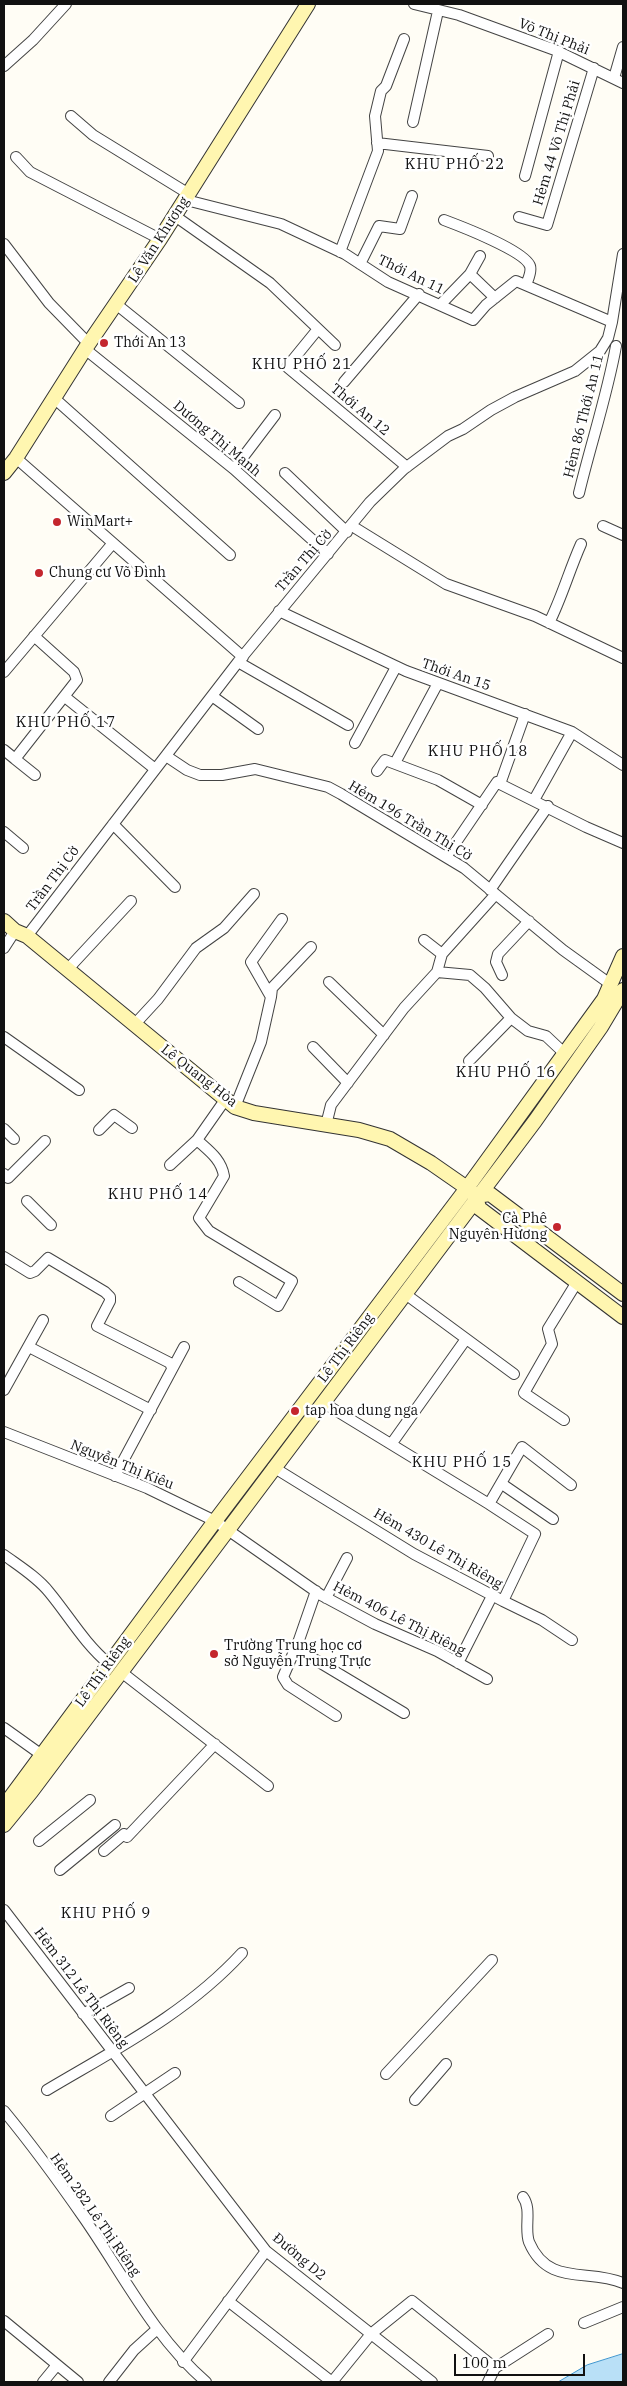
<!DOCTYPE html>
<meta charset="utf-8">
<style>
body{margin:0}
#map{position:relative;width:627px;height:2386px;overflow:hidden;background:#fffdf5;font-family:"IBM Plex Serif",serif}
canvas{display:block}
.frame{position:absolute;inset:0;border:5px solid #111;pointer-events:none}
.scale{position:absolute;left:454px;top:2354px;width:131px;height:22px;box-sizing:border-box;border:2px solid #111;border-top:0;padding-left:6px;font-size:15px;line-height:18px;white-space:nowrap;color:#111;-webkit-text-stroke:4px #fff;paint-order:stroke}
</style>
<div id="map">
<canvas width="627" height="2386"></canvas>
<div class="frame"></div>
<div class="scale">100 m</div>
</div>
<script>
const ctx = document.querySelector('canvas').getContext('2d');
ctx.lineJoin = 'round';
function paint(path, color) { ctx.fillStyle = color; ctx.fill(path, 'evenodd'); }
function trace(path, color, width, dash) { ctx.strokeStyle = color; ctx.lineWidth = width; ctx.lineCap = dash ? 'butt' : 'round'; ctx.setLineDash(dash || []); ctx.stroke(path); }
function write(font, color, halo, rows, align = 'center') {
  ctx.font = font + ' "IBM Plex Serif",serif'; ctx.lineWidth = 5; ctx.setLineDash([]); ctx.textBaseline = 'middle'; ctx.strokeStyle = halo; ctx.fillStyle = color; for (const [text, x, y, turn = 0] of rows) {
    ctx.save(); ctx.translate(x, y); ctx.rotate((+turn || 0) * Math.PI / 180); ctx.textAlign = isNaN(turn) ? turn : align; if (halo) ctx.strokeText(text, 0, 0); ctx.fillText(text, 0, 0); ctx.restore();
  }
}
const water = new Path2D(`
 M623,2354V2382H558L587,2365Z`);
const street = new Path2D(`
 M414,4L459,15L555,50L623,83
 M4,66L33,40L66,4
 M614,78L623,47
 M71,116L93,135L189,194
 M413,122L438,11
 M377,143L488,156
 M16,157L30,172L160,239
 M525,176L559,51
 M186,200L281,224L345,254L388,282L473,320L486,305L516,281L612,322
 M175,216L270,283L335,345
 M519,217L547,225L594,68
 M444,220C460,226 525,251 530,266C532,272 528,279 526,285
 M4,244L49,303L89,344
 M340,252L378,151L375,116L381,91L386,86L404,39
 M360,264L379,226L400,229L412,196
 M470,274L495,298
 M116,304L239,403
 M441,304L470,274L480,256
 M318,329L287,367L407,467
 M85,349L234,469L328,554
 M344,382L419,294
 M54,398L230,555
 M16,458L243,657
 M234,469L275,415
 M285,473L347,532
 M579,493C591,443 607,396 616,346
 M352,526L446,584L535,616L623,658
 M603,526L623,535
 M279,611L406,671L572,732L623,765
 M549,623C562,597 569,571 581,544
 M238,662L348,725
 M4,672L113,543
 M212,696L258,729
 M65,697L155,769
 M355,743L396,667
 M4,750L15,759L77,680L74,672L34,636
 M166,756L187,770L200,775H222L255,769L328,787L341,794L464,868L563,950L606,981L612,982
 M15,759L35,775
 M395,763L438,683
 M377,771L385,760L438,780L482,805
 M500,784L586,827L623,843
 M500,784L525,714
 M534,800L572,732
 M113,824L175,887
 M4,832L23,848
 M446,857L497,782L500,784
 M490,890L548,806
 M27,936L238,662L370,502L404,469L448,436L463,429L491,410L515,397L575,371L600,351L608,338L612,322L623,254
 M424,940L442,954
 M4,948L15,931
 M67,970L131,901
 M437,972L470,975L485,988L511,1018L528,1031L546,1036L563,1052
 M502,975L496,962L498,954L529,921
 M329,982L384,1035
 M271,997L272,988L311,947
 M134,1025L158,999L196,948L224,928L254,894
 M4,1037L79,1090
 M313,1047L348,1083
 M469,1061L511,1018
 M225,1100L197,1140C209,1151 221,1159 224,1176L199,1218L209,1231L292,1281L278,1306L239,1282
 M235,1107L261,1042L271,997L251,962L282,919
 M326,1125L331,1105L404,1008L437,972L442,954L495,895
 M4,1129L14,1139
 M99,1130L114,1115L132,1128
 M170,1165L197,1140
 M4,1174L8,1178L45,1141
 M27,1201L51,1225
 M4,1257L30,1273L35,1271L48,1258L105,1292L110,1297V1301L97,1326L170,1363L172,1368
 M404,1293L514,1374
 M29,1347L151,1410
 M4,1390L43,1320
 M322,1402L489,1504L522,1447L571,1485
 M564,1420L524,1393L552,1344L548,1329L577,1282
 M4,1432L147,1488L215,1521L321,1595L375,1624L437,1651L487,1679
 M392,1443L466,1339
 M273,1467L414,1554L503,1601L535,1534L489,1504
 M115,1476L184,1347
 M502,1484L553,1519
 M4,1555C19,1566 37,1577 49,1592C69,1616 84,1643 109,1664
 M316,1591L299,1640L304,1653L404,1713
 M326,1598L347,1558
 M503,1601L542,1620L572,1640
 M299,1640L283,1677L288,1685L336,1716
 M458,1663L492,1596
 M120,1671L268,1786
 M4,1728L46,1758
 M127,1837L215,1744
 M39,1841L90,1800
 M104,1851L124,1834
 M60,1870L115,1825
 M4,1910L266,2251L432,2382
 M83,2014L129,1988
 M386,2074L492,1960
 M47,2090C116,2049 187,2013 242,1953
 M415,2100L446,2064
 M4,2111C32,2145 59,2182 84,2218C123,2274 153,2336 206,2382
 M111,2116L175,2073
 M523,2197C532,2209 524,2228 529,2242C548,2287 588,2268 623,2283
 M228,2301L332,2382
 M4,2321L78,2382
 M584,2323L623,2307
 M183,2362L266,2251
 M495,2368L548,2334
 M43,2382L57,2365
 M109,2382L134,2350L156,2330
 M332,2382L371,2334L412,2301L495,2368L488,2382`);
const secondary = new Path2D(`
 M4,473L16,458L85,349L160,239L308,4
 M4,921L15,931L27,936L235,1107L254,1113L359,1130L390,1139L431,1163L467,1188L476,1196L479,1208L623,1317
 M476,1196L490,1194L623,1294
 M4,1806L215,1521L467,1188L604,999L623,956
 M4,1825L31,1792L535,1121L601,1027L623,990`);
const markers = [
 [104,343,5,"#c4262e"],
 [57,522,5,"#c4262e"],
 [39,573,5,"#c4262e"],
 [557,1227,5,"#c4262e"],
 [295,1411,5,"#c4262e"],
 [214,1654,5,"#c4262e"]
];
const streetNames = [
 ["Võ Thị Phải",554,37,22],
 ["Hẻm 44 Võ Thị Phải",557,143,-73],
 ["Lê Văn Khương",159,240,-57],
 ["Thới An 11",411,275,26],
 ["Thới An 12",360,410,40],
 ["Hẻm 86 Thới An 11",584,416,-76],
 ["Dương Thị Mạnh",217,439,40],
 ["Trần Thị Cờ",304,561,-49],
 ["Thới An 15",456,675,19],
 ["Hẻm 196 Trần Thị Cờ",410,821,31],
 ["Trần Thị Cờ",53,879,-53],
 ["Lê Quang Hòa",199,1076,38],
 ["Lê Thị Riêng",346,1348,-53],
 ["Nguyễn Thị Kiêu",122,1465,22],
 ["Hẻm 430 Lê Thị Riêng",438,1549,30],
 ["Hẻm 406 Lê Thị Riêng",399,1619,27],
 ["Lê Thị Riêng",103,1672,-54],
 ["Hẻm 312 Lê Thị Riêng",81,1988,53],
 ["Hẻm 282 Lê Thị Riêng",95,2215,55],
 ["Đường D2",299,2257,40]
];
const poiNames = [
 ["Thới An 13",114,343],
 ["WinMart+",67,522],
 ["Chung cư Võ Đình",49,573],
 ["Cà Phê",547,1219,"right"],
 ["Nguyên Hương",547,1235,"right"],
 ["tap hoa dung nga",305,1411],
 ["Trường Trung học cơ",224,1646],
 ["sở Nguyễn Trung Trực",224,1662]
];
const neighbourhoodNames = [
 ["KHU PHỐ 22",455,165],
 ["KHU PHỐ 21",302,365],
 ["KHU PHỐ 17",66,723],
 ["KHU PHỐ 18",478,752],
 ["KHU PHỐ 16",506,1073],
 ["KHU PHỐ 14",158,1195],
 ["KHU PHỐ 15",462,1463],
 ["KHU PHỐ 9",106,1914]
];
paint(water, '#b9e0f7');
trace(water, '#3f96cf', 1);
trace(street, '#444', 12);
trace(secondary, '#333', 16);
trace(street, '#fff', 10);
trace(secondary, '#fff6b0', 14);
for (const [x, y, r, color] of markers) { const dot = new Path2D(); dot.arc(x, y, r, 0, 2 * Math.PI); ctx.fillStyle = color; ctx.fill(dot); trace(dot, '#fff', 2); }
write('14px', '#111', '#fff', streetNames);
write('14px', '#111', '#fff', poiNames, 'left');
ctx.letterSpacing = '1px';
write('15px', '#111', '#fff', neighbourhoodNames);
ctx.letterSpacing = '0px';
</script>
